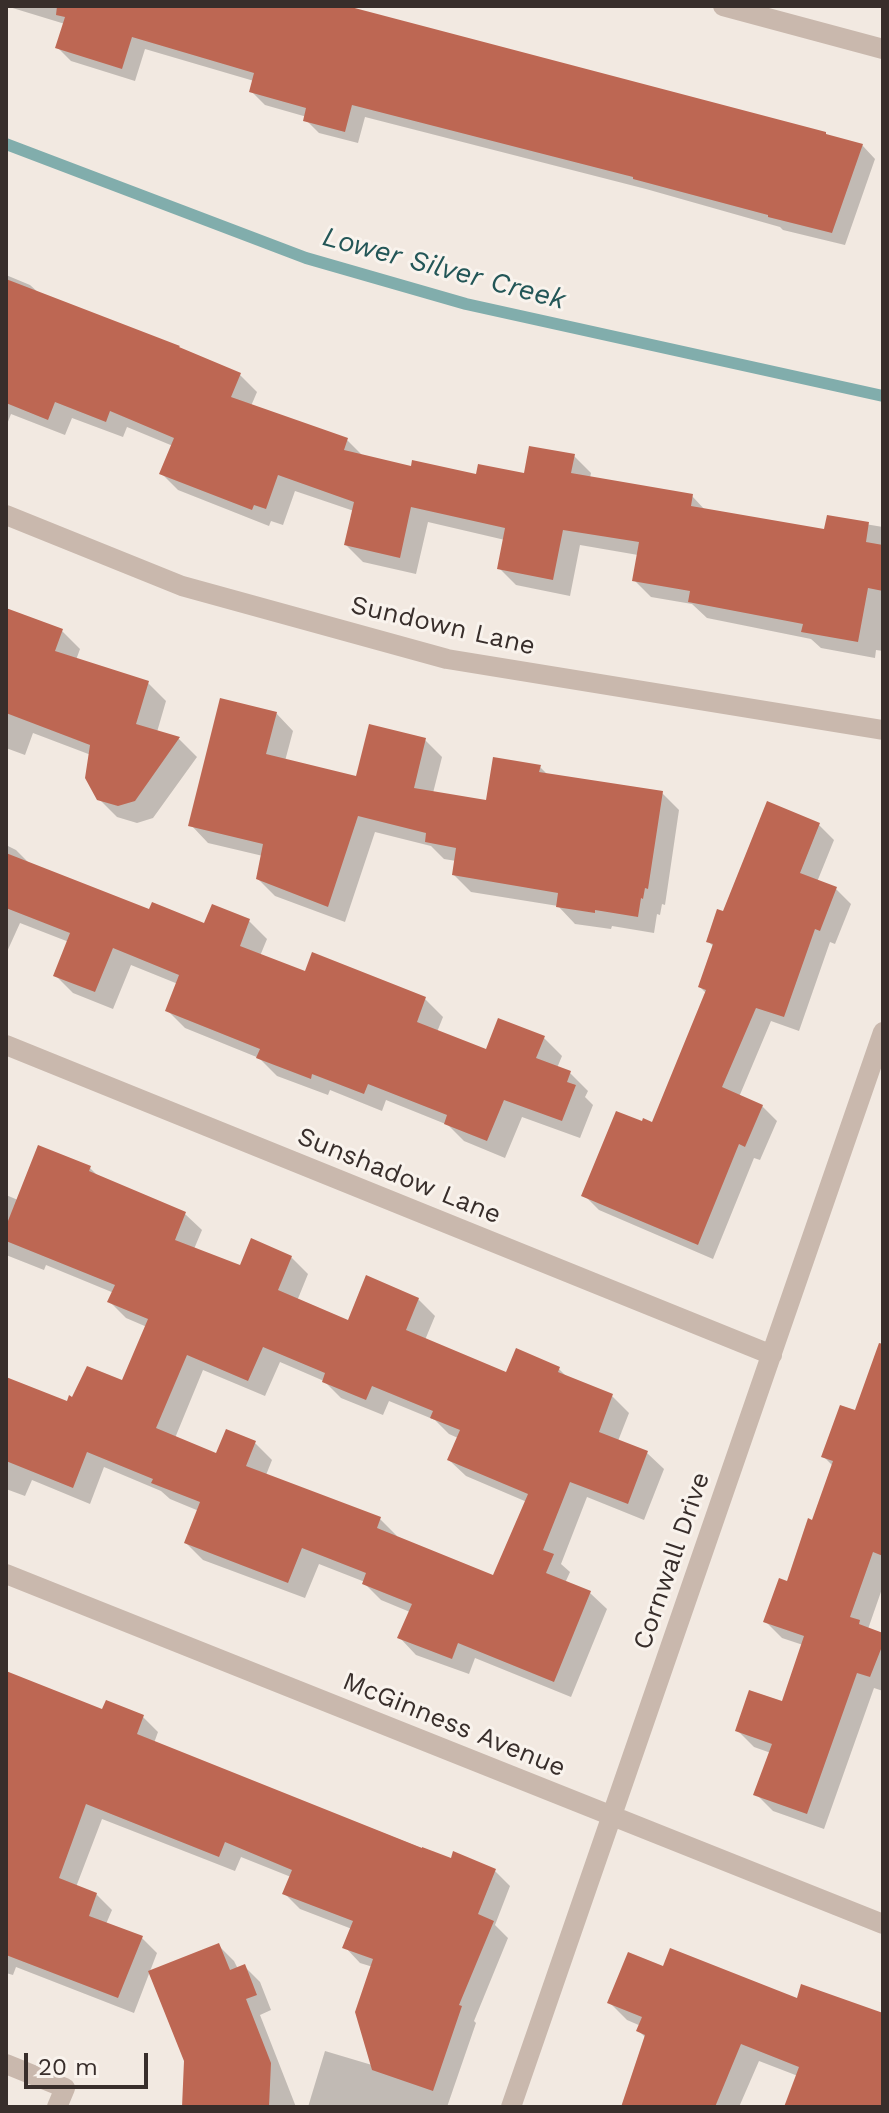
<!DOCTYPE html>
<style>
body{margin:0}
#map{position:relative;width:889px;height:2113px;overflow:hidden;background:#f2e9e1;font-family:"Work Sans",sans-serif}
canvas{display:block}
.frame{position:absolute;inset:0;border:8px solid #382e2b;pointer-events:none}
.scale{position:absolute;left:24px;top:2053px;width:124px;height:36px;box-sizing:border-box;border:4px solid #382e2b;border-top:0;padding-left:10px;font-size:24px;line-height:28px;white-space:nowrap;color:#382e2b;-webkit-text-stroke:6px #f9f3ed;paint-order:stroke}
</style>
<div id="map">
<canvas width="889" height="2113"></canvas>
<div class="frame"></div>
<div class="scale">20 m</div>
</div>
<script>
const ctx = document.querySelector('canvas').getContext('2d');
ctx.lineJoin = 'round';
function paint(path, color) { ctx.fillStyle = color; ctx.fill(path, 'evenodd'); }
function trace(path, color, width, dash) { ctx.strokeStyle = color; ctx.lineWidth = width; ctx.lineCap = dash ? 'butt' : 'round'; ctx.setLineDash(dash || []); ctx.stroke(path); }
function write(font, color, halo, rows, align = 'center') {
  ctx.font = font + ' "Work Sans",sans-serif'; ctx.lineWidth = 6; ctx.setLineDash([]); ctx.textBaseline = 'middle'; ctx.strokeStyle = halo; ctx.fillStyle = color; for (const [text, x, y, turn = 0] of rows) {
    ctx.save(); ctx.translate(x, y); ctx.rotate((+turn || 0) * Math.PI / 180); ctx.textAlign = isNaN(turn) ? turn : align; if (halo) ctx.strokeText(text, 0, 0); ctx.fillText(text, 0, 0); ctx.restore();
  }
}
const shadow = new Path2D(`
 M6,6H339L862,145L875,159L845,245L783,230L780,227L646,189L365,117L358,143L319,133L306,120L307,117L265,105L252,92L254,81L145,49L135,81L71,61L58,48L65,24Z
 M6,275L30,285L40,294L240,375L257,392L251,406L347,440L364,457L412,469L477,477L525,475L574,456L591,473L590,478L692,496L706,511L826,532L829,518L883,527V651L876,650L875,658L821,648L811,639L707,618L692,604L651,597L634,580L638,555L580,545L570,596L516,585L499,568L505,540L428,522L416,574L363,562L346,545L354,511L295,491L283,525L271,521L269,526L178,490L161,473L173,446L127,427L123,437L72,418L65,435L11,414L6,427Z
 M6,618L62,631L80,649L76,660L148,683L166,701L157,732L179,739L197,757L153,818L137,823L117,817L98,798L91,755L33,733L25,755L6,748Z
 M276,713L293,731L285,761L358,779L425,740L442,757L433,793L487,802L540,767L548,775L662,793L679,810L665,905L662,904L660,915L657,914L654,933L612,926L611,929L575,924L558,906L471,892L454,875L456,861L444,859L431,846L375,832L345,922L275,896L258,879L263,856L208,843L191,825Z
 M768,804L819,825L834,840L817,882L836,889L851,904L835,944L830,942L799,1031L771,1021L739,1097L762,1106L777,1121L760,1160L754,1158L713,1259L599,1210L584,1195L643,1123L653,1124L707,994L700,987L714,947L708,941L724,913Z
 M6,845L16,850L31,865L150,911L205,925L249,921L267,939L260,956L306,973L313,955L425,999L443,1017L437,1032L487,1052L544,1038L562,1056L557,1068L570,1073L588,1091L585,1097L593,1105L580,1138L522,1117L505,1158L464,1141L448,1125L386,1100L382,1111L330,1090L328,1095L277,1076L259,1058L185,1028L167,1010L178,984L131,965L113,1009L73,993L55,975L69,942L20,923L6,954Z
 M90,1168L100,1178L185,1214L202,1230L194,1249L241,1267L291,1257L308,1274L297,1301L349,1323L418,1299L435,1316L425,1340L507,1375L559,1369L569,1379L612,1396L629,1413L618,1441L647,1453L664,1469L644,1520L587,1497L561,1564L570,1572L565,1583L590,1593L607,1609L571,1697L475,1658L469,1674L416,1655L400,1638L410,1612L381,1600L364,1583L365,1582L319,1564L305,1598L203,1560L186,1543L199,1511L170,1499L161,1491L104,1467L90,1504L32,1480L25,1496L6,1489V1379L68,1403L123,1383L147,1327L126,1318L110,1302L114,1293L46,1265L44,1270L6,1255V1195L18,1200ZM280,1362L324,1381L341,1398L383,1415L389,1401L435,1420L449,1434L458,1438L449,1460L466,1476L527,1502L494,1578L396,1538L397,1536L380,1519L266,1475L272,1460L255,1443L218,1455L175,1438L203,1370L265,1396Z
 M883,1339V1586L868,1629L883,1635V1691L874,1688L824,1829L773,1811L756,1794L771,1753L754,1747L737,1730L783,1703L803,1645L782,1638L765,1621L788,1583L813,1522L833,1466L823,1456L856,1412Z
 M6,1673L103,1711L143,1717L158,1732L154,1743L452,1860L495,1871L510,1886L495,1925L508,1938L474,2021L476,2023L447,2107H308L325,2051L372,2065L373,1967L360,1963L345,1947L352,1929L300,1909L284,1893L291,1877L241,1857L235,1871L102,1819L76,1887L96,1894L112,1910L106,1924L142,1938L157,1953L134,2013L16,1967L13,1975L6,1973Z
 M219,1946L234,1961L238,1969L244,1966L260,1982L271,2010L260,2015L296,2107H184Z
 M664,1969L798,2000L883,2015V2107H786L798,2076L759,2061L739,2107H624L646,2038L639,2031L641,2026L627,2020L610,2003Z`);
const stream = new Path2D(`
 M6,144L306,258L466,304L883,396`);
const building = new Path2D(`
 M57,6H347L826,132V134L863,144L832,233L768,217V215L633,179V177L352,105L345,132L303,121L306,108L249,92L254,73L132,37L122,69L55,48L65,17L56,15Z
 M6,279L180,346L179,347L241,373L231,397L348,438L344,450L411,466L412,460L476,474L478,464L524,473L529,446L575,454L571,473L693,494L691,506L824,529L827,515L869,522L866,542L883,545V591L868,588L858,642L801,632L803,624L688,602L690,591L632,581L639,542L563,530L553,580L497,569L505,528L411,507L400,558L344,545L354,502L278,475L266,509L254,505L252,510L159,474L174,438L110,411L106,422L55,402L48,420L6,403Z
 M6,608L63,629L55,651L149,681L136,724L180,737L135,801L118,806L97,800L85,778L90,745L6,713Z
 M220,698L277,712L266,754L356,776L369,724L426,738L414,788L486,800L493,757L541,765L539,772L663,791L648,889L645,888L643,899L641,898L638,917L595,910V913L556,907L558,893L452,875L456,848L425,842L426,833L358,816L328,907L256,879L263,844L188,826Z
 M767,801L820,823L800,873L837,887L820,931L815,929L784,1017L756,1008L722,1087L763,1105L745,1147L739,1144L698,1245L581,1196L616,1111L642,1121L643,1118L652,1122L706,990L698,987L713,944L706,942L717,909L723,911Z
 M6,853L149,909L152,902L204,923L212,904L250,919L240,946L305,971L312,952L426,997L417,1022L486,1049L498,1018L545,1036L536,1058L571,1071L567,1082L576,1085L562,1121L504,1100L487,1141L444,1124L447,1115L368,1084L364,1094L312,1074L311,1079L256,1058L260,1049L165,1011L179,975L113,948L95,992L53,976L70,933L6,908Z
 M38,1145L91,1166L89,1171L186,1212L175,1240L240,1265L251,1238L292,1256L278,1290L348,1320L366,1275L419,1298L406,1330L506,1372L516,1348L560,1367L558,1372L613,1394L599,1432L648,1451L628,1504L570,1482L543,1550L554,1554L546,1573L591,1591L554,1682L458,1643L452,1659L397,1638L412,1604L362,1584L366,1573L302,1548L288,1583L184,1543L200,1502L151,1483L153,1479L87,1452L73,1488L6,1461V1377L67,1401L69,1395L72,1397L87,1366L122,1380L148,1319L107,1302L115,1285L6,1241V1226ZM263,1347L325,1373L322,1382L366,1400L372,1386L433,1411L430,1418L460,1430L447,1460L528,1494L493,1575L377,1528L381,1517L246,1466L256,1441L226,1429L216,1453L156,1428L187,1355L248,1381Z
 M879,1343L883,1344V1556L873,1552L850,1617L860,1620L859,1624L883,1633V1644L870,1677L857,1673L807,1814L753,1795L772,1744L735,1731L749,1690L782,1701L804,1636L763,1622L779,1578L787,1581L808,1518L812,1520L833,1461L821,1457L840,1405L855,1410Z
 M6,1671L102,1709L106,1700L144,1715L137,1734L422,1848V1847L451,1858L453,1851L496,1869L478,1914L494,1921L459,2005L462,2006L433,2091L372,2070L355,2012L373,1959L342,1948L353,1921L282,1894L292,1870L225,1842L219,1857L86,1804L59,1878L97,1893L89,1916L143,1936L118,1998L6,1955Z
 M219,1943L230,1970L245,1964L257,1995L246,1999L271,2063L269,2107H182L184,2061L148,1971Z
 M670,1948L797,1998L801,1984L883,2013V2107H784L799,2067L741,2044L715,2107H621L645,2035L636,2031L642,2017L607,2003L628,1952L663,1966Z`);
const street = new Path2D(`
 M723,6L883,49
 M6,515L182,586L447,659L883,730
 M6,1045L772,1355
 M6,1574L883,1924
 M6,2064L65,2088L57,2107
 M511,2107L883,1032`);
const streetNames = [
 ["Sundown Lane",443,626,13],
 ["Sunshadow Lane",399,1176,22],
 ["Cornwall Drive",672,1561,-71],
 ["McGinness Avenue",454,1725,22]
];
const waterNames = [
 ["Lower Silver Creek",444,269,15]
];
paint(shadow, '#0003');
trace(stream, '#81adac', 12);
paint(building, '#bd6753');
trace(street, '#c9b8ad', 20);
write('26px', '#382e2b', '#f9f3ed', streetNames);
write('italic 28px', '#235657', '#f9f3ed', waterNames);
</script>
